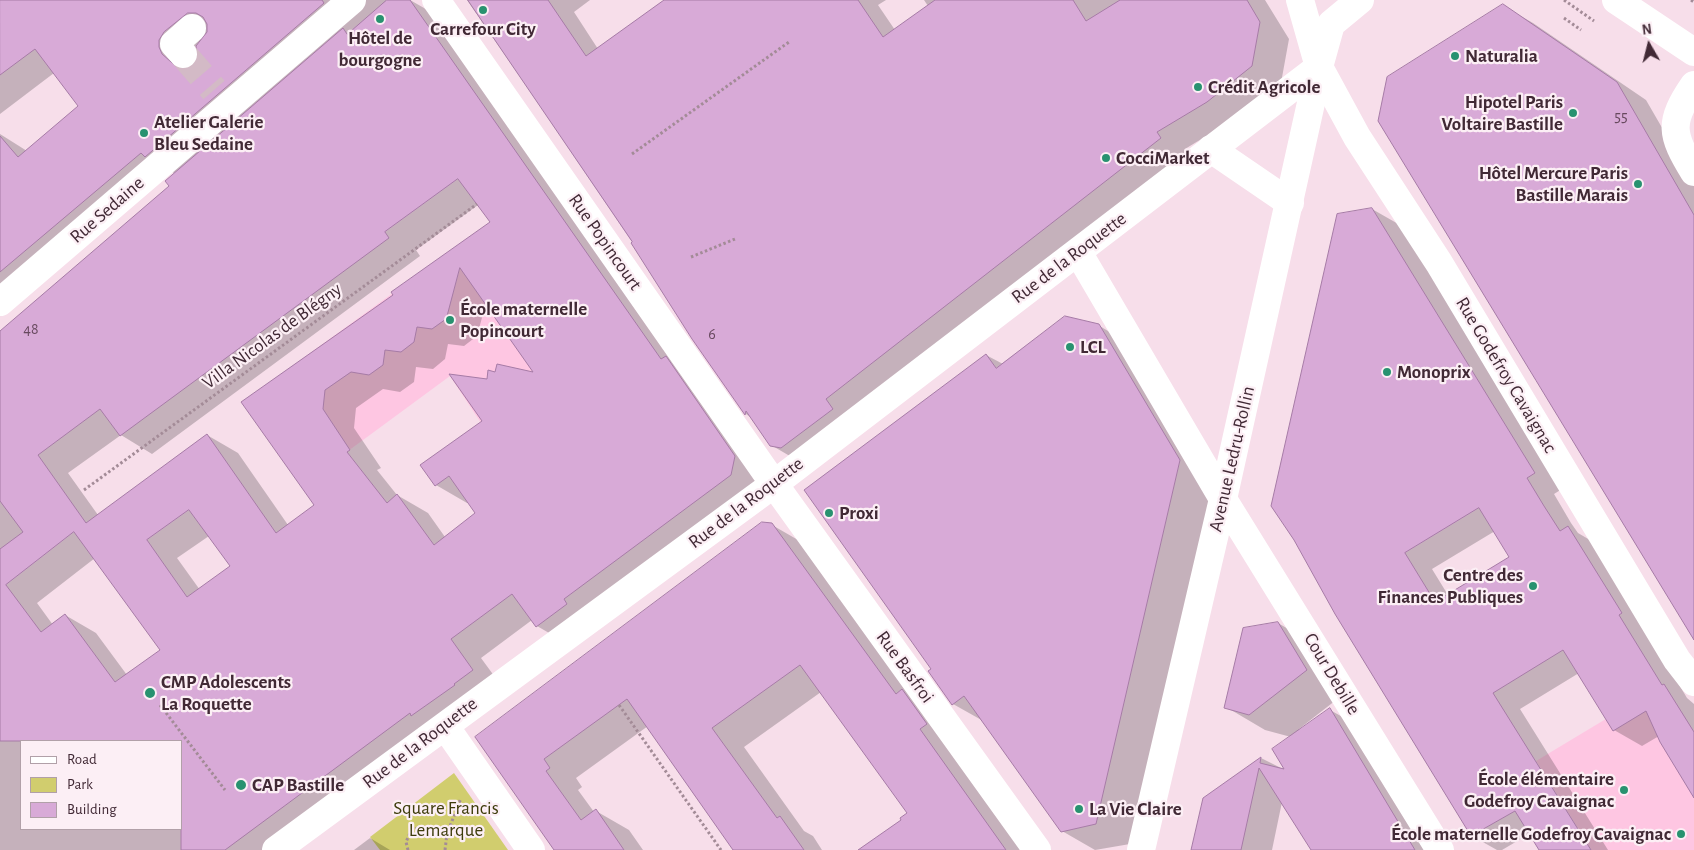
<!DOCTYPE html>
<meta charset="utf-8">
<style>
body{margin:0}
#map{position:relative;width:1694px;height:850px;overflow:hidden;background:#f7deea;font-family:"Alegreya Sans",sans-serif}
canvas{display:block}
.legend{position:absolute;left:20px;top:740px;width:162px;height:90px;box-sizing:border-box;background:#fceff5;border:1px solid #b1a0a8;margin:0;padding:6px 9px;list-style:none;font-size:15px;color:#412935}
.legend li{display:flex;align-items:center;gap:10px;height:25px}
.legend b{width:25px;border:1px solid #b1a0a8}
.north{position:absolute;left:1624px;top:20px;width:50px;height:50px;-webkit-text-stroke:4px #fceff5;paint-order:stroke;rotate:352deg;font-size:14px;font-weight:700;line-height:20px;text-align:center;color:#412935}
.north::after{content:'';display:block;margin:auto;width:18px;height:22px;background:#412935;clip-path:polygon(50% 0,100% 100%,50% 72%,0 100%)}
</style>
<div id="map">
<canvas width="1694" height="850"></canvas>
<ul class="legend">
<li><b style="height:6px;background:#fff"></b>Road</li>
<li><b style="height:14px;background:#d1cd6e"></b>Park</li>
<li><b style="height:14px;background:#d8aad7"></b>Building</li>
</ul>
<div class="north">N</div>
</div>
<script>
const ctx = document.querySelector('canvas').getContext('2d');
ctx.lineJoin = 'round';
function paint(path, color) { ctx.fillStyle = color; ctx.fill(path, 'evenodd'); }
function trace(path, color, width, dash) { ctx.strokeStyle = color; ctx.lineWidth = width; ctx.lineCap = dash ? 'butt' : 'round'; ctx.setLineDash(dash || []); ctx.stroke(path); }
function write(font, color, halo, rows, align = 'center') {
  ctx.font = font + ' "Alegreya Sans",sans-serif'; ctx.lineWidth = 4.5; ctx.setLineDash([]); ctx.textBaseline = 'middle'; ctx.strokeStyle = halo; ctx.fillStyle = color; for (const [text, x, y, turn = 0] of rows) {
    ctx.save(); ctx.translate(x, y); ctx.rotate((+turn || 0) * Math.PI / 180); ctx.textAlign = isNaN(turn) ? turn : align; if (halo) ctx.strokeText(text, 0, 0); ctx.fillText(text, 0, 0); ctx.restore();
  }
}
const built = new Path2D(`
 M539,187L571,357L481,423L450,376L325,468L262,388Z
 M1664,684L1694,732V850H1591L1536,761Z`);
const green = new Path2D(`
 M454,773L508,850H380L370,837Z`);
const shadow = new Path2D(`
 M0,0H410L438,16L766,474L568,644L537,626L532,620L481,658L503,688L281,850H0V332L171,186L176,174L170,171L0,315V134L27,151L80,106L54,73L0,114ZM197,45L199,60L190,69L187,64L193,49ZM478,205L491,222L394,295L242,402L316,506L288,525L238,453L207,435L98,515L68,473L121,435L152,454L420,256L416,250ZM486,303L536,374L488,381L484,422L436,485L467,503L469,502L477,513L445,537L428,513L397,495L377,470L381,468L354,428L356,408L383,389L400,392L414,382L416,367L433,369L445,359L448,344L464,346L477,336ZM209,536L232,567L200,590L177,558ZM95,558L162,650L127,675L96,633L65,615L53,625L37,603ZM21,741H181V829H21Z
 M467,0H590L574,12L598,49L666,0H886L878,5L895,30L928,6L924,0H1265L1289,39L1281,83L1236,118L1185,149L1189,155L800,462L771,445L752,418L746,414L693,338L634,242Z
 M1503,6L1533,23L1646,100L1694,183V637Z
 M1372,209L1400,225L1562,489L1554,494L1571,523L1578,533L1595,543L1687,698L1694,704V793L1659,736L1642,746L1614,730L1579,673L1520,709L1608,850H1541L1531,833L1502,850H1497L1472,836L1337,614ZM1495,531L1511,557L1448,595L1432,569Z
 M1098,325L1133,346L1214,481L1130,844L1095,850L1062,831L985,722L953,704L932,670L986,355L1003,364Z
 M772,525L805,544L1024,850H864L909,814L821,692L744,747L804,831L813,836L822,850H735L648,726L576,778L582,787L578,790L594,812L596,811L629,830L643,850H555L477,737Z
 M1278,623L1317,646L1345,693L1299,729L1301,730L1330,710L1357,725L1432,850H1313L1282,802L1272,850H1193L1204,799L1261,758L1287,771L1291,737L1265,730L1226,707Z
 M370,838L390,850H354Z`);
const building = new Path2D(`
 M0,0H322L324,3L145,157L141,153L0,272V136L18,157L78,106L35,49L0,75ZM188,13H196L203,17L207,24V32L196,46L198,58L194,65L187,69H179L162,54L159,47V40L164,32Z
 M387,0H410L661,359L666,356L735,456L731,475L564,599L567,604L536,627L512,594L451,639L473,670L454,684L455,685L411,716L410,713L225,850H181V741H0V549L23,532L0,501V331L169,186L165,181L343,28L347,34ZM458,179L490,222L391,292L393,295L241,402L314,505L276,533L207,434L86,523L38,455L100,409L120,436L389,238L385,232ZM460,268L533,372L497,364L495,372L488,370L487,379L449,374L482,421L420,465L435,486L449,476L475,513L434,545L397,494L387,503L347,452L350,450L323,409L325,390L351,372L369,375L383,365L385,350L401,352L414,342L417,327L432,329L446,319ZM189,510L230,566L187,597L147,540ZM74,532L160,650L115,682L65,614L41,632L6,585Z
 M468,0H548L586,56L664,0H858L883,37L935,0H1073L1086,21L1120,0H1247L1260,22L1252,66L1207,102L1157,132L1161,138L826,399L833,409L781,448L770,446L746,411L745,415L692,339L631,243L632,242Z
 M1503,4L1617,82L1694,215V640L1378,121L1387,77Z
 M1372,208L1535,473L1527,478L1544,506L1560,531L1568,526L1622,613L1619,615L1662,685L1664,684L1694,732V798L1660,742L1646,711L1613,731L1563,650L1493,693L1591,850H1539L1515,811L1471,836L1335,614L1294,540L1271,506L1337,214ZM1479,508L1509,557L1435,602L1405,553Z
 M1065,316L1099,324L1180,460L1096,824L1061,832L964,696L952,705L928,671L931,669L804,490L986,354L996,368Z
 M762,522L772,523L896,694L902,689L927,724L920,729L1006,850H858L901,820L900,818L907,813L800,665L712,728L777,818L780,816L804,850H733L627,699L544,759L550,768L546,771L581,820L596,809L624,850H554L475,737Z
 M1278,622L1307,670L1249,715L1224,708L1243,628Z
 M1330,708L1415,850H1311L1259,768L1241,850H1191L1203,798L1261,757L1260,763L1284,769L1272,749Z`);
const minorTunnel = new Path2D(`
 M183,54L214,90`);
const path = new Path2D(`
 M1564,0L1594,21
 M1691,0L1694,2
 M1564,18L1581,30
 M632,154L789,42
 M691,257L735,239
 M84,490L477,204
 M160,705L225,790
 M619,705L721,850
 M408,850L406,842L411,831L420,827L449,828
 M445,850L447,834L461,798`);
const minor = new Path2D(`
 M436,0L774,484L1037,850
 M1300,0L1319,67L1357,137L1439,263L1677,660L1694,682
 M183,54L174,44L192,28
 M1694,85C1668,123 1671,134 1694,172
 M1211,149L1290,203
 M1078,252L1223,499L1440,850
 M0,302L352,0
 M445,726L531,850
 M276,850L774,484L1319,67`);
const major = new Path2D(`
 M1616,0L1694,52
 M1141,850L1223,499L1319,67L1331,24L1360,0`);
const markers = [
 [483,10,5,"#289270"],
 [380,19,5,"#289270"],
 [1455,56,5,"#289270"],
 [1198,87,5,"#289270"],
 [1573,113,5,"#289270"],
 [144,133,5,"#289270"],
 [1106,158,5,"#289270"],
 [1638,184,5,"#289270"],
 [450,320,5,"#289270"],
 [1070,347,5,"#289270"],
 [1387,372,5,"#289270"],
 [829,513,5,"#289270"],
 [1533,586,5,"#289270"],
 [150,693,6,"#289270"],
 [241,785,6,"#289270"],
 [1624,790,5,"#289270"],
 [1079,809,5,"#289270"],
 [1681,834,5,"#289270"]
];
const numberNames = [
 ["55",1621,116],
 ["48",31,329],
 ["6",712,334]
];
const poiNames = [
 ["Carrefour City",483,29,"center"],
 ["Hôtel de",380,38,"center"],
 ["bourgogne",380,60,"center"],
 ["Naturalia",1465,56],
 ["Crédit Agricole",1208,87],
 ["Hipotel Paris",1563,102,"right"],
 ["Voltaire Bastille",1563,124,"right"],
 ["Atelier Galerie",154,122],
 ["Bleu Sedaine",154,144],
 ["CocciMarket",1116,158],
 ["Hôtel Mercure Paris",1628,173,"right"],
 ["Bastille Marais",1628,195,"right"],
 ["École maternelle",460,309],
 ["Popincourt",460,331],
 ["LCL",1080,347],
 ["Monoprix",1397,372],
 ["Proxi",839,513],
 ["Centre des",1523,575,"right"],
 ["Finances Publiques",1523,597,"right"],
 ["CMP Adolescents",161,682],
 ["La Roquette",161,704],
 ["École élémentaire",1614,779,"right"],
 ["Godefroy Cavaignac",1614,801,"right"],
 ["CAP Bastille",252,785],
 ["La Vie Claire",1089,809],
 ["École maternelle Godefroy Cavaignac",1671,834,"right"]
];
const streetNames = [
 ["Rue Sedaine",107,210,-41],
 ["Rue Popincourt",605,242,55],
 ["Rue de la Roquette",1069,258,-37],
 ["Villa Nicolas de Blégny",272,336,-36],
 ["Rue Godefroy Cavaignac",1506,375,59],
 ["Avenue Ledru-Rollin",1232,459,-77],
 ["Rue de la Roquette",746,503,-37],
 ["Rue Basfroi",905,667,54],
 ["Cour Debille",1332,674,59],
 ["Rue de la Roquette",420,743,-37]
];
const parkNames = [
 ["Square Francis",446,808],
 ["Lemarque",446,830]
];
paint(built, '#fec6e2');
paint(green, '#d1cd6e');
paint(shadow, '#0003');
paint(building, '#d8aad7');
trace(building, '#a67ba6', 1);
trace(minorTunnel, '#d3bac6', 28, [28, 14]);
trace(path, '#a38b97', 3, [2.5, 2.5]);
trace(minor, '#fff', 28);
trace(major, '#fff', 28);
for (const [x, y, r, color] of markers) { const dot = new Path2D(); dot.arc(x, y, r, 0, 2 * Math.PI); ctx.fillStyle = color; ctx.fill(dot); trace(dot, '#fceff5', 2); }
write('16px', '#67495e', null, numberNames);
write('bold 19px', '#412935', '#fceff5', poiNames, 'left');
write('19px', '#412935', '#fceff5', streetNames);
write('19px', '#3e3c0b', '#fceff5', parkNames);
</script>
